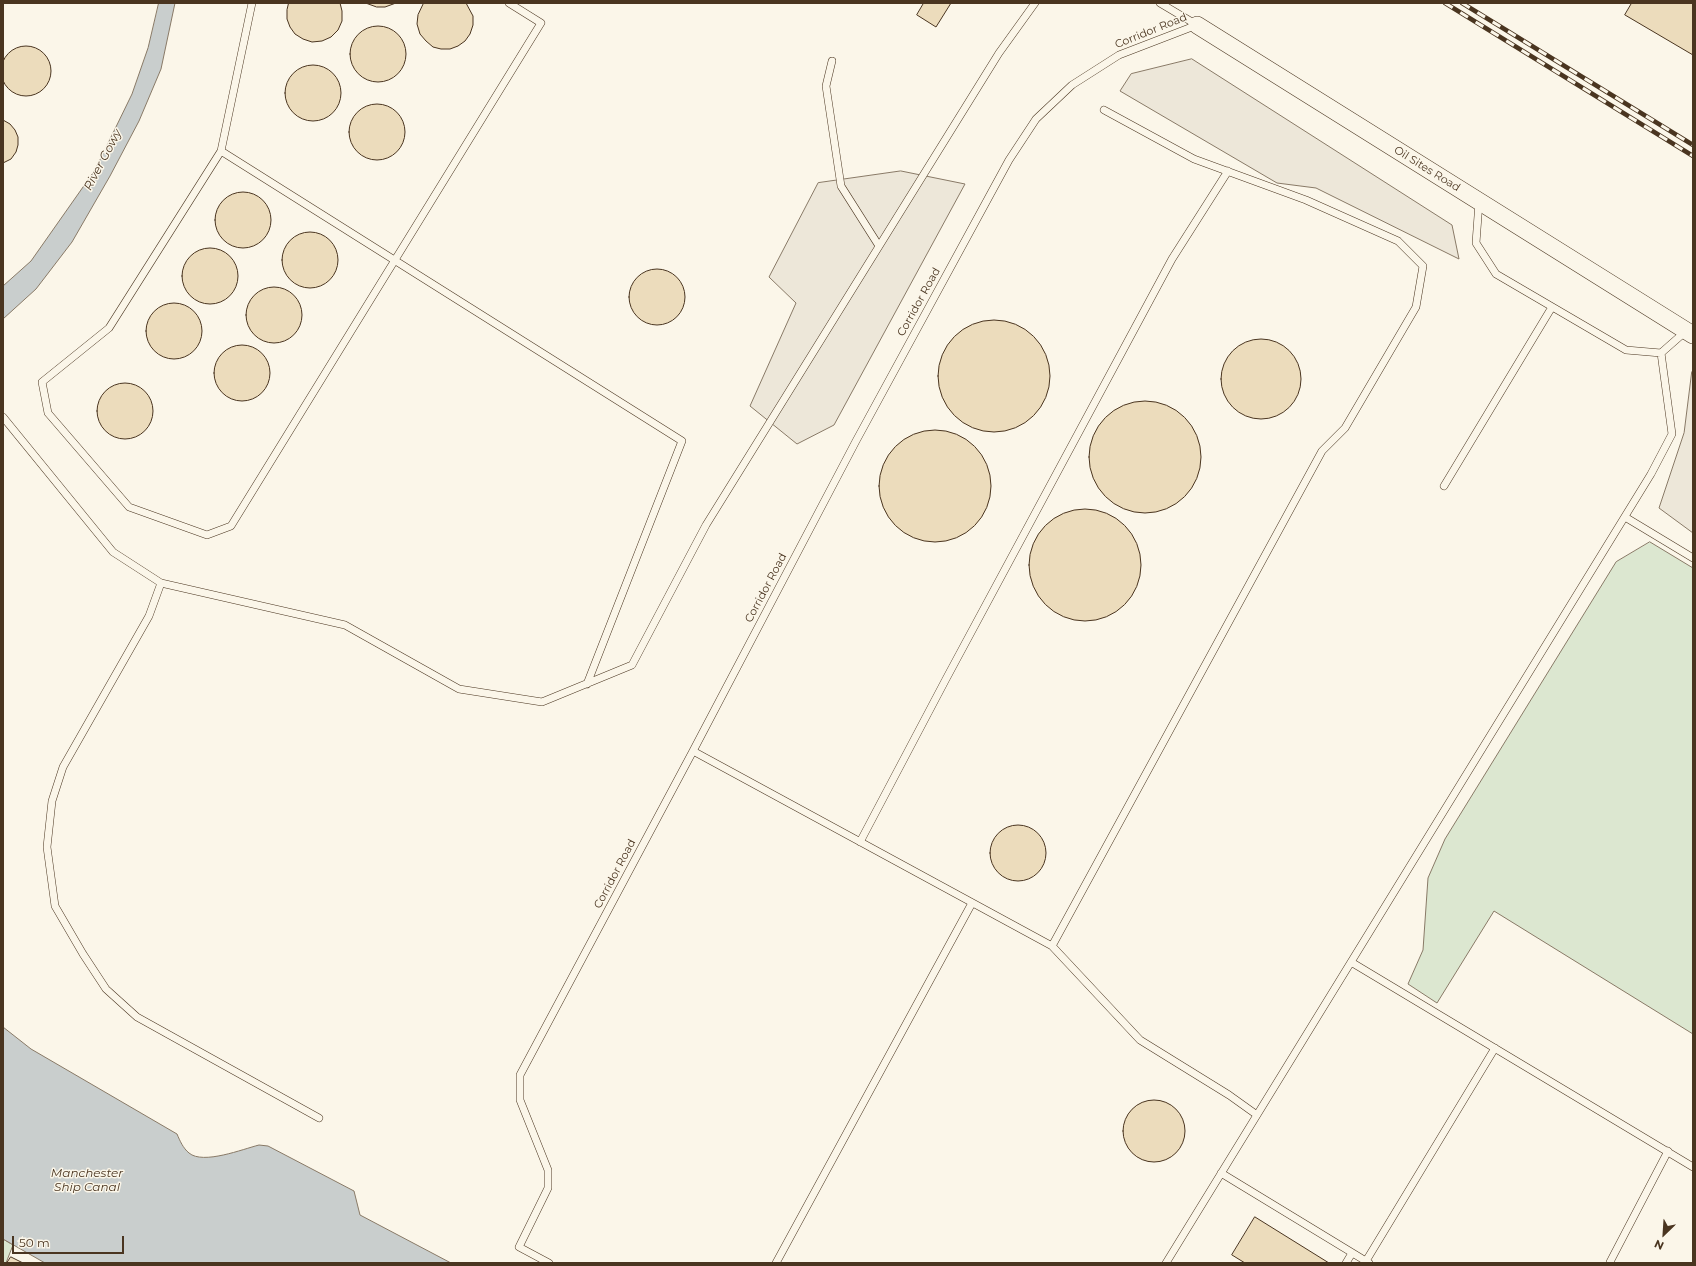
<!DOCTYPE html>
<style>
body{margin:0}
#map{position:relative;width:1696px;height:1266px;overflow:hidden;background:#fbf6e9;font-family:Montserrat,sans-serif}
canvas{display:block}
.frame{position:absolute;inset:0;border:4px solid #4a3520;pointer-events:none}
.north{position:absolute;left:1644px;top:1214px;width:40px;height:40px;-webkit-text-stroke:3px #fbf6e9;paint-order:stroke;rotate:205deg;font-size:11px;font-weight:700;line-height:16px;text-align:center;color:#4a3520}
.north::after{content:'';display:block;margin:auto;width:14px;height:18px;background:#4a3520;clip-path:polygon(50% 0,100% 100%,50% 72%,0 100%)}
.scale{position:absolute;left:12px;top:1236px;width:112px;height:18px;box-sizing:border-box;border:2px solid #4a3520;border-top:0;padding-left:5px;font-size:12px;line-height:14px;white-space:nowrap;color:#4a3520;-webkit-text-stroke:3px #fbf6e9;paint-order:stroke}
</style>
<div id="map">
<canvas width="1696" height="1266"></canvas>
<div class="frame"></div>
<div class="north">N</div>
<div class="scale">50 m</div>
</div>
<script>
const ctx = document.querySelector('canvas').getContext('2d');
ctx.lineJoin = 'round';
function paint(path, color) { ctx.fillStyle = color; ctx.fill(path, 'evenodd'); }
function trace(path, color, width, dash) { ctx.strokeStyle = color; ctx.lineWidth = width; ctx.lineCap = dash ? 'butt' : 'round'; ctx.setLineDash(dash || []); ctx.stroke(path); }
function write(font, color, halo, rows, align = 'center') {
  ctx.font = font + ' Montserrat,sans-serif'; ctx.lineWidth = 3; ctx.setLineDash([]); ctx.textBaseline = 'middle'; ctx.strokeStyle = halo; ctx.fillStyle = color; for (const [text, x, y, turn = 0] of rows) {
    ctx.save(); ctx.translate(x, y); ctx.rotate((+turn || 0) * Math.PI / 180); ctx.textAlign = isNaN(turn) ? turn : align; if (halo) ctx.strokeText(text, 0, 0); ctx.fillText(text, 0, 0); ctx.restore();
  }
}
const green = new Path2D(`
 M1650,542L1693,568V1034L1494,911L1437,1003L1408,984L1423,950L1428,878L1445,839L1616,562Z
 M3,1239L13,1245L6,1263H3Z`);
const parking = new Path2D(`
 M1192,59L1452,225L1459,259L1316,188L1277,183L1120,91L1131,74Z
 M901,171L965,184L834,425L797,444L750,406L796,303L769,277L818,183Z
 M1692,372L1693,373V533L1659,508L1684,433Z`);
const water = new Path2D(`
 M159,3H175L161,69L139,121L110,176L72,242L36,289L3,319V286L31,261L95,170L132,94L148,48Z
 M3,1027L31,1049L177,1134C180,1141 183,1148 189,1153C203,1165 243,1149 259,1145L268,1146L354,1191L360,1215L451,1263H45L3,1239Z`);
const building = new Path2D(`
 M289,3H340L342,11V21L338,30L331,37L322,41L312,42L303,39L295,34L290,27L287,19V10Z
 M366,3H396L385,7H377Z
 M424,3H466L473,16V25L470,34L465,41L458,46L450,49H441L433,47L426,41L420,34L417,24L418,15Z
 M924,3H951L936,27L917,15Z
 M1632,3H1693V55L1625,15Z
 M350 54a28 28 0 1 1 56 0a28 28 0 1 1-56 0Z
 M1 71a25 25 0 1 1 50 0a25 25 0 1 1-50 0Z
 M285 93a28 28 0 1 1 56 0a28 28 0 1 1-56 0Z
 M349 132a28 28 0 1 1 56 0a28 28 0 1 1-56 0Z
 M3,120L10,124L15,130L18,137V145L16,152L11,159L3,163Z
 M215 220a28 28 0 1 1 56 0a28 28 0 1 1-56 0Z
 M282 260a28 28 0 1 1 56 0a28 28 0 1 1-56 0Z
 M182 276a28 28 0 1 1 56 0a28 28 0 1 1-56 0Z
 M629 297a28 28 0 1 1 56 0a28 28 0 1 1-56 0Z
 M246 315a28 28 0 1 1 56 0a28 28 0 1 1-56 0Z
 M146 331a28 28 0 1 1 56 0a28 28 0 1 1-56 0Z
 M938 376a56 56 0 1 1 112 0a56 56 0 1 1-112 0Z
 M1221 379a40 40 0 1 1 80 0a40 40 0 1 1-80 0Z
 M214 373a28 28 0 1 1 56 0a28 28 0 1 1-56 0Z
 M97 411a28 28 0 1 1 56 0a28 28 0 1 1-56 0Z
 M1089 457a56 56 0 1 1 112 0a56 56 0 1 1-112 0Z
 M879 486a56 56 0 1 1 112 0a56 56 0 1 1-112 0Z
 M1029 565a56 56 0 1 1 112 0a56 56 0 1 1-112 0Z
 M990 853a28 28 0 1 1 56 0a28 28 0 1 1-56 0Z
 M1123 1131a31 31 0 1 1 62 0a31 31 0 1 1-62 0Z
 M1255,1217L1329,1263H1245L1232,1255Z
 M11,1257L23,1263H7Z`);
const service = new Path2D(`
 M252,3L221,151L109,328L42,382L48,413L129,507L207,535L231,526L541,23L509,3
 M1160,3L1197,25
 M832,61L826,86L841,186L879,246
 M221,151L682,441L587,684
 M1479,202L1476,243L1496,274L1626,350L1661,353L1686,331
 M3,417L113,552L161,583L345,625L459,689L542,702L632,665L706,525L999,53L1035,3
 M1444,486L1552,307
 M1625,517L1693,558
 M161,583L149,616L63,767L52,801L47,847L55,906L83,954L106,989L137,1017L319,1118
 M693,751L1052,946L1140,1040L1229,1095L1257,1115
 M860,842L946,679L1172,259L1228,171
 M1052,946L1322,451L1345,428L1416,307L1423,266L1398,241L1306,200L1194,159L1104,110
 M1351,962L1693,1167
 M1221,1173L1369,1263
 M1366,1261L1495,1048
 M549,1263L519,1247L548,1188V1170L520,1100V1075L693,751L856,441L1009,160L1036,119L1072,85L1119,55L1197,25
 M776,1263L972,903
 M1166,1263L1651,474L1672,434L1661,353
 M1346,1263L1352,1253
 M1611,1263L1610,1262L1668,1151`);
const tertiary = new Path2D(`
 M1197,25L1693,335`);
const rail = new Path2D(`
 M1445,3L1693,156
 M1462,3L1693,145`);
const streetNames = [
 ["Corridor Road",1151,31,-22],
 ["Oil Sites Road",1427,169,32],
 ["Corridor Road",919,302,-61],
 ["Corridor Road",766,588,-62],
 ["Corridor Road",615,874,-62]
];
const waterNames = [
 ["River Gowy",103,160,-62],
 ["Manchester",87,1173],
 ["Ship Canal",87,1187]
];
paint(green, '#dce7d0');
trace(green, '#887966', 1);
paint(parking, '#ede7d9');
trace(parking, '#887966', 1);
paint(water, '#c9cecd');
trace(water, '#887966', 1);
paint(building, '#ecdcbc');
trace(building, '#4a3520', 1);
trace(service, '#4a3520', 8);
trace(tertiary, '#4a3520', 18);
trace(service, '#fbf6e9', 7);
trace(tertiary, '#fbf6e9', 17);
trace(rail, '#4a3520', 4.5);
trace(rail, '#fbf6e9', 3, [9]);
write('11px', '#4a3520', '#fbf6e9', streetNames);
write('italic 12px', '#4a3520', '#fbf6e9', waterNames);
</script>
